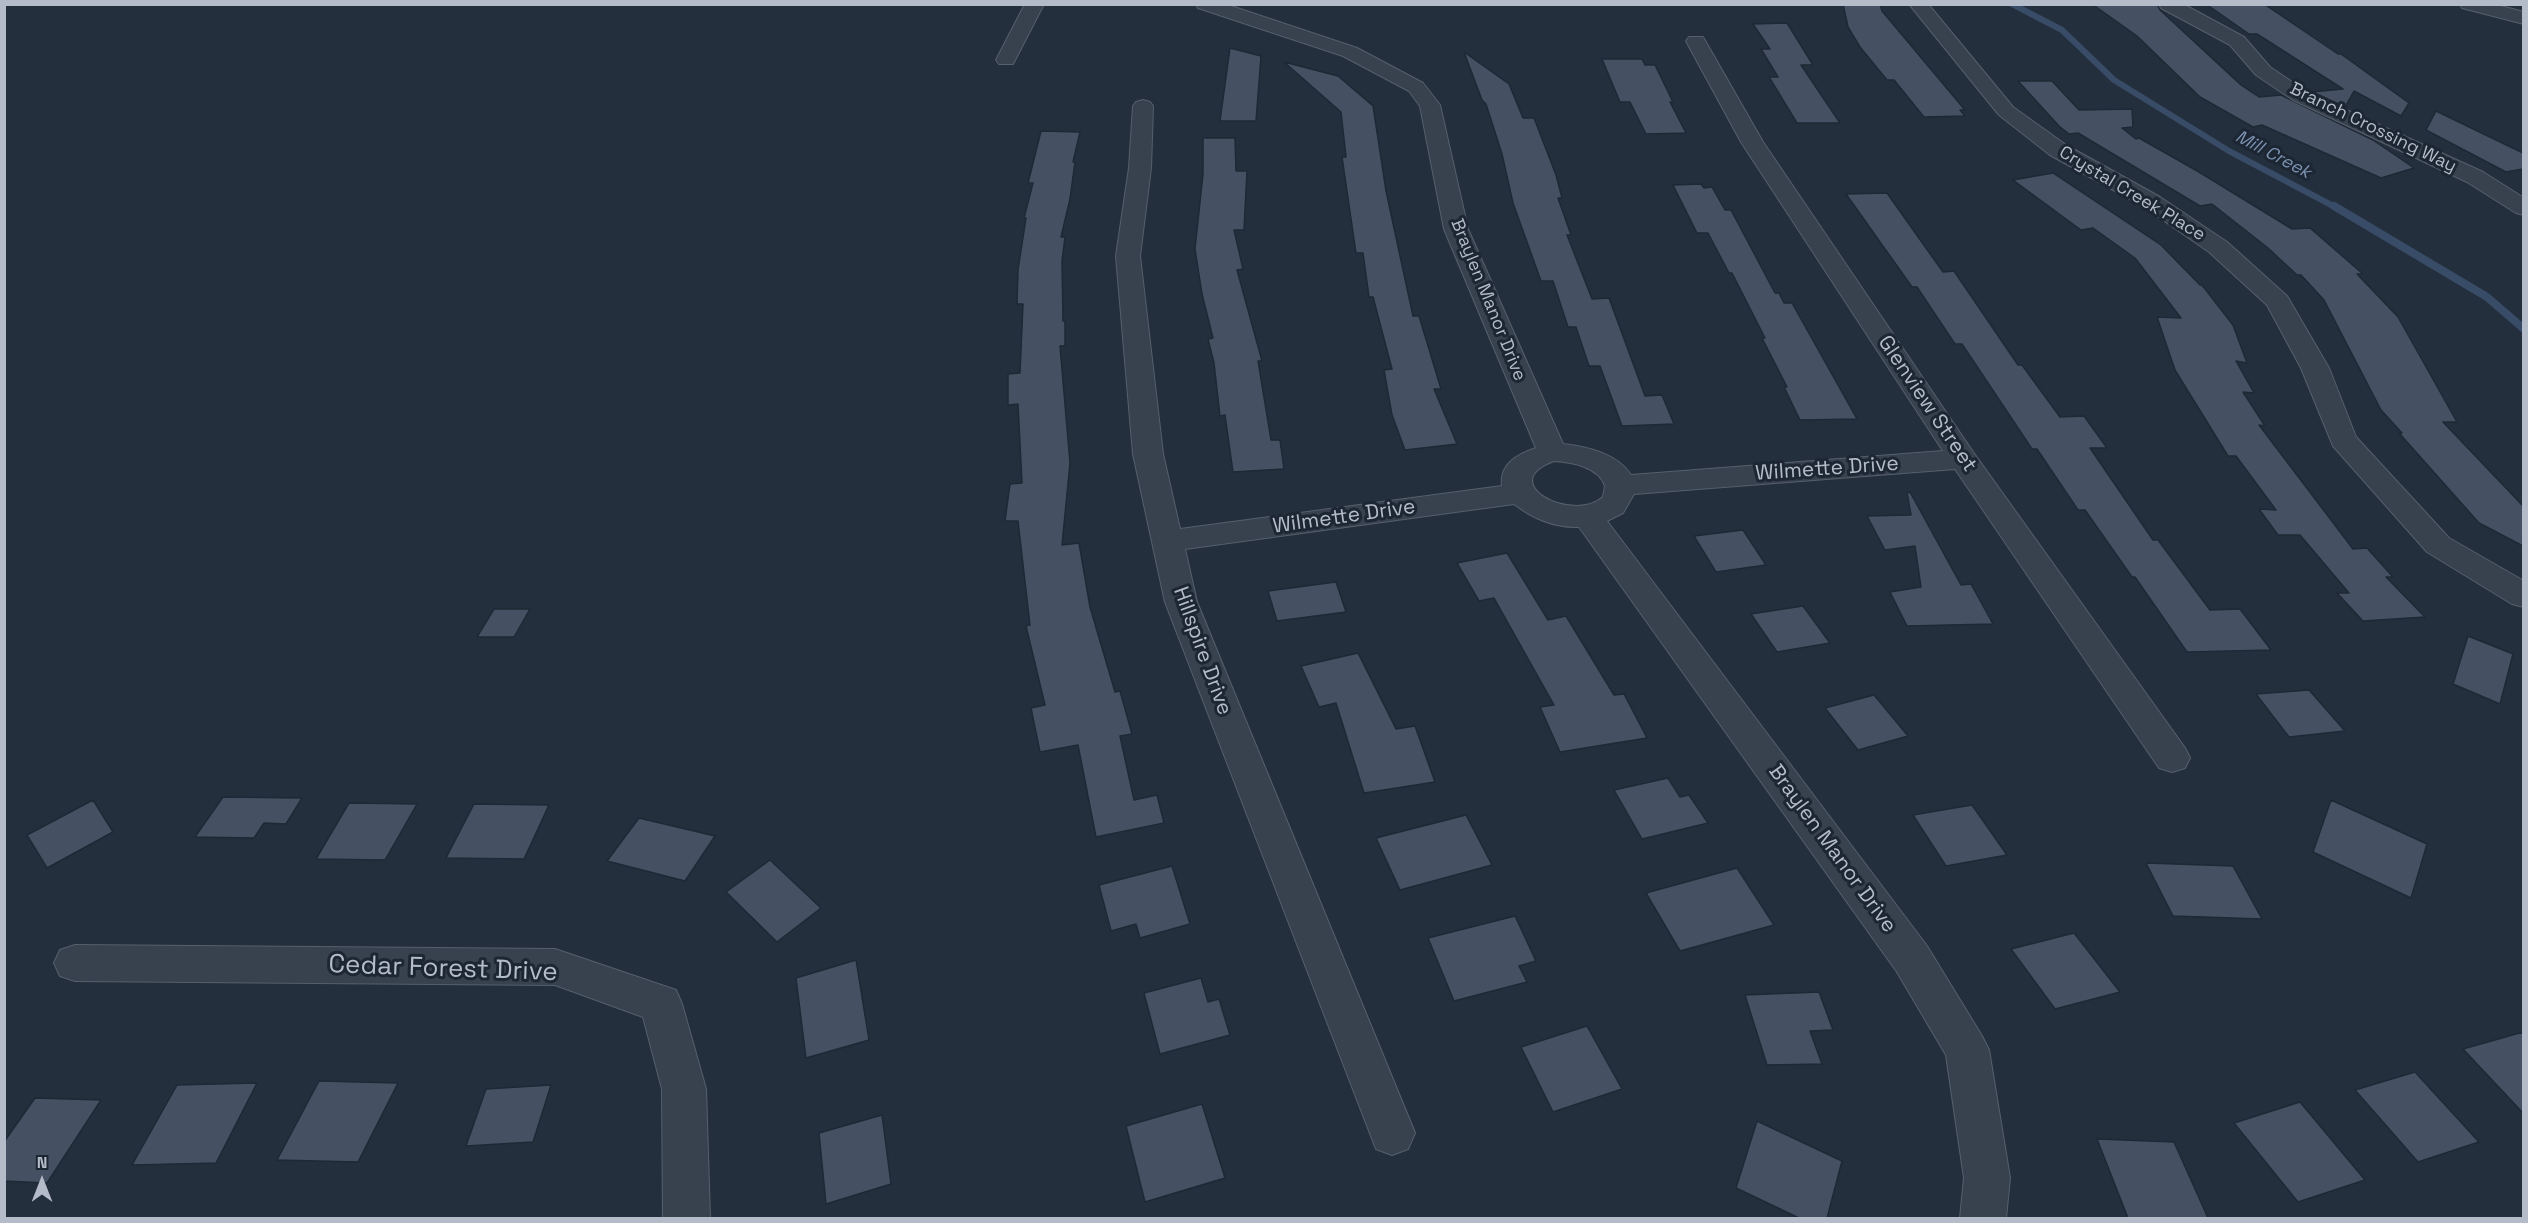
<!DOCTYPE html>
<style>
body{margin:0}
#map{position:relative;width:2528px;height:1223px;overflow:hidden;background:#242f3e;font-family:"Space Grotesk",sans-serif}
canvas{display:block}
.frame{position:absolute;inset:0;border:6px solid #b4bcc9;pointer-events:none}
.north{position:absolute;left:12px;top:1151px;width:60px;height:60px;-webkit-text-stroke:4px #1d2633;paint-order:stroke;rotate:0deg;font-size:16px;font-weight:700;line-height:24px;text-align:center;color:#b4bcc9}
.north::after{content:'';display:block;margin:auto;width:21px;height:27px;background:#b4bcc9;clip-path:polygon(50% 0,100% 100%,50% 72%,0 100%)}
</style>
<div id="map">
<canvas width="2528" height="1223"></canvas>
<div class="frame"></div>
<div class="north">N</div>
</div>
<script>
const ctx = document.querySelector('canvas').getContext('2d');
ctx.lineJoin = 'round';
function trace(path, color, width, dash) { ctx.strokeStyle = color; ctx.lineWidth = width; ctx.lineCap = dash ? 'butt' : 'round'; ctx.setLineDash(dash || []); ctx.stroke(path); }
function paint(path, color) { ctx.fillStyle = color; ctx.fill(path, 'evenodd'); }
function write(font, color, halo, rows, align = 'center') {
  ctx.font = font + ' "Space Grotesk",sans-serif'; ctx.lineWidth = 6; ctx.setLineDash([]); ctx.textBaseline = 'middle'; ctx.strokeStyle = halo; ctx.fillStyle = color; for (const [text, x, y, turn = 0] of rows) {
    ctx.save(); ctx.translate(x, y); ctx.rotate((+turn || 0) * Math.PI / 180); ctx.textAlign = isNaN(turn) ? turn : align; if (halo) ctx.strokeText(text, 0, 0); ctx.fillText(text, 0, 0); ctx.restore();
  }
}
const streamFar1 = new Path2D(`
 M2012,4L2062,30L2114,80L2229,151L2337,208`);
const stream = new Path2D(`
 M2334,206L2487,297L2524,329`);
const building = new Path2D(`
 M1843,4H1880L1882,11L1965,110H1960L1965,116L1924,117L1894,80H1887L1860,47L1848,27Z
 M2092,4H2157L2160,10L2241,85L2259,97L2281,95L2373,140L2414,168L2381,178L2262,125L2253,127L2200,97L2137,36Z
 M2206,4H2264L2338,54H2341L2409,103L2401,116L2354,91L2345,107L2312,92L2343,89L2257,34H2249Z
 M1787,23L1813,65H1801L1840,123H1797L1769,77H1778L1761,49H1770L1753,24Z
 M1230,48L1261,56L1256,121H1220Z
 M1464,52L1509,84L1523,118H1534L1556,175L1562,198H1558L1571,235H1567L1592,299L1609,298L1645,396L1662,395L1674,424L1622,426L1600,366H1589L1576,327H1568L1553,281H1541L1513,203L1502,154L1486,104L1482,100Z
 M1602,59H1642L1645,65H1655L1673,102H1670L1686,133L1646,134L1630,102H1620Z
 M1284,62L1338,76L1373,106L1386,191L1413,316H1419L1441,389H1434L1457,444L1405,450L1392,415L1384,370L1392,369L1373,297H1369L1363,253H1356L1342,157H1346L1341,112Z
 M2018,81H2052L2079,110L2132,109L2133,127L2122,128L2136,139L2139,138L2199,172L2292,229L2310,228L2363,274H2357L2398,317L2457,422H2443L2523,506V546L2479,523L2399,433H2402L2381,410L2324,300L2301,275H2297L2268,248L2212,204L2200,206L2078,133L2069,134L2059,126Z
 M2436,111L2523,153V169L2506,172L2426,130Z
 M1041,131L1080,132L1073,162H1075L1070,199L1061,237H1065L1062,261L1063,321H1065V346H1060L1070,463L1062,545L1079,543L1090,607L1115,692L1120,691L1132,734L1120,736L1134,800L1157,795L1164,823L1096,837L1078,745L1040,752L1031,708L1045,705L1026,626L1030,625L1018,521H1005L1010,484L1022,483L1018,404L1008,405V374L1020,373L1023,304H1017L1018,270L1026,218H1024L1033,183H1028Z
 M1203,138H1235L1236,171H1247L1244,230H1234L1243,269L1237,270L1262,361H1258L1271,440H1280L1284,469L1233,472L1225,415L1220,416L1214,363L1208,339L1213,338L1202,294L1195,249L1203,174Z
 M2053,173L2161,245L2200,285H2202L2233,325L2247,363L2236,361L2254,393L2243,392L2265,426L2259,425L2353,549L2367,548L2393,577H2386L2425,617L2363,621L2337,593H2349L2300,535H2278L2259,509L2276,510L2236,456H2228L2175,370L2157,317L2181,318L2135,258L2093,228L2081,230L2013,180Z
 M1701,184L1704,188L1712,187L1725,210H1731L1775,293H1779L1784,303H1792L1857,419L1800,420L1784,387H1787L1762,338H1765L1732,273H1729L1708,233H1697L1673,185Z
 M1887,193L1943,272L1954,271L2018,365H2022L2060,417L2084,416L2107,448H2090L2153,540H2158L2210,610L2240,609L2271,650L2187,652L2135,577H2132L2085,510H2078L2037,449H2032L1962,344H1955L1917,287H1912L1846,194Z
 M1910,492L1961,585L1971,584L1993,624L1907,626L1890,592L1921,587L1915,546L1885,550L1867,516L1911,515L1907,493Z
 M1743,530L1766,565L1716,572L1694,536Z
 M1507,553L1548,620L1566,616L1614,695L1624,694L1647,738L1560,752L1540,707L1554,705L1494,598L1479,601L1457,563Z
 M1336,582L1346,612L1277,621L1268,591Z
 M1803,606L1830,643L1777,652L1751,614Z
 M494,609H530L514,637H477Z
 M2468,636L2513,654L2500,704L2453,684Z
 M1358,653L1396,729L1415,726L1435,782L1364,793L1336,703L1319,707L1301,666Z
 M2309,690L2345,731L2289,737L2256,694Z
 M1874,695L1908,736L1858,750L1825,708Z
 M1668,778L1680,797L1689,795L1708,823L1642,839L1614,790Z
 M223,797L302,798L286,824L264,823L254,838L195,837Z
 M93,800L113,832L47,868L27,835Z
 M2331,800L2427,844L2411,898L2313,852Z
 M349,803L417,804L385,860L316,859Z
 M474,804L549,805L524,859L446,858Z
 M1972,805L2007,855L1946,866L1913,815Z
 M1466,815L1492,865L1400,890L1376,838Z
 M639,818L715,836L685,881L607,861Z
 M770,860L821,908L777,942L726,892Z
 M2146,863L2233,866L2262,919L2173,916Z
 M1172,866L1190,924L1140,938L1136,924L1111,931L1099,885Z
 M1737,868L1774,925L1680,951L1646,893Z
 M1515,916L1536,961L1519,966L1527,982L1454,1001L1428,938Z
 M2074,933L2120,992L2055,1009L2011,949Z
 M856,960L869,1040L806,1058L796,978Z
 M1201,978L1208,1002L1219,999L1230,1035L1160,1054L1144,993Z
 M1819,992L1833,1030L1810,1031L1822,1064L1767,1065L1745,995Z
 M1587,1026L1622,1089L1553,1112L1521,1047Z
 M2523,1032V1113L2463,1049Z
 M2415,1072L2479,1142L2418,1162L2355,1090Z
 M319,1081L398,1083L358,1162L277,1160Z
 M257,1083L216,1163L132,1165L177,1085Z
 M551,1085L533,1142L466,1146L486,1089Z
 M35,1098L101,1100L47,1183L4,1181V1142Z
 M2300,1102L2365,1180L2298,1202L2234,1123Z
 M1202,1104L1225,1178L1145,1202L1126,1126Z
 M882,1115L891,1184L826,1204L819,1133Z
 M1757,1121L1842,1161L1827,1218H1799L1736,1188Z
 M2097,1139L2174,1142L2208,1218H2128Z`);
const minor = new Path2D(`
 M1025,4H1044L1013,64H999L996,60Z
 M1196,4H1225L1357,48L1423,83L1440,105L1468,229L1563,444C1587,447 1617,453 1631,475L1943,451L1741,142L1686,41L1689,37H1703L1763,142L1973,452L2185,748L2190,758L2185,768L2172,772L2159,768L1955,469L1634,494L1623,513L1607,521L1927,946L1982,1036L1989,1050L2010,1178L2006,1218H1960L1964,1178L1946,1055L1897,972L1579,527C1555,528 1532,518 1514,504L1185,549L1197,602L1415,1133L1408,1149L1392,1155L1376,1149L1165,602L1133,454L1116,256L1129,168L1133,106L1136,102L1143,100L1150,102L1153,106L1151,168L1140,256L1163,454L1180,529L1502,486C1499,464 1518,454 1536,448L1444,229L1420,106L1409,91L1343,56L1198,8ZM1554,461C1572,462 1599,467 1605,486L1603,497C1573,524 1494,483 1554,461Z
 M1909,4H1928L2013,107L2066,145L2160,197L2227,242L2287,296L2329,368L2356,437L2449,538L2524,581V607L2512,604L2427,552L2333,446L2301,368L2267,305L2209,252L2144,207L2050,155L1999,115Z
 M2159,4H2183L2244,37L2270,67L2307,92L2483,172L2524,198V215L2516,213L2467,182L2293,100L2256,75L2230,45L2161,8Z
 M2460,4H2493L2524,12V24L2462,8Z
 M75,945L555,949L676,990L682,1004L706,1089L710,1218H663L662,1089L643,1017L555,985L75,981L60,976L54,963L60,950Z`);
const farStreetnames = [
 ["Branch Crossing Way",2373,128,26],
 ["Crystal Creek Place",2132,194,31],
 ["Braylen Manor Drive",1488,300,68]
];
const farWaternames = [
 ["Mill Creek",2273,155,28]
];
const streetNames = [
 ["Glenview Street",1927,404,56],
 ["Wilmette Drive",1827,469,-4],
 ["Wilmette Drive",1344,517,-8],
 ["Hillspire Drive",1202,651,70],
 ["Braylen Manor Drive",1832,849,54]
];
const nearStreetnames = [
 ["Cedar Forest Drive",443,969,2]
];
trace(streamFar1, '#394c67', 6);
trace(stream, '#394c67', 8);
paint(building, '#455162');
trace(building, '#1f2835', 1.5);
trace(minor, '#565f6c', 2);
paint(minor, '#38414e');
write('18px', '#b4bcc9', '#1d2633', farStreetnames);
write('italic 18px', '#7c92b1', '#1d2633', farWaternames);
write('21px', '#b4bcc9', '#1d2633', streetNames);
write('26px', '#b4bcc9', '#1d2633', nearStreetnames);
</script>
